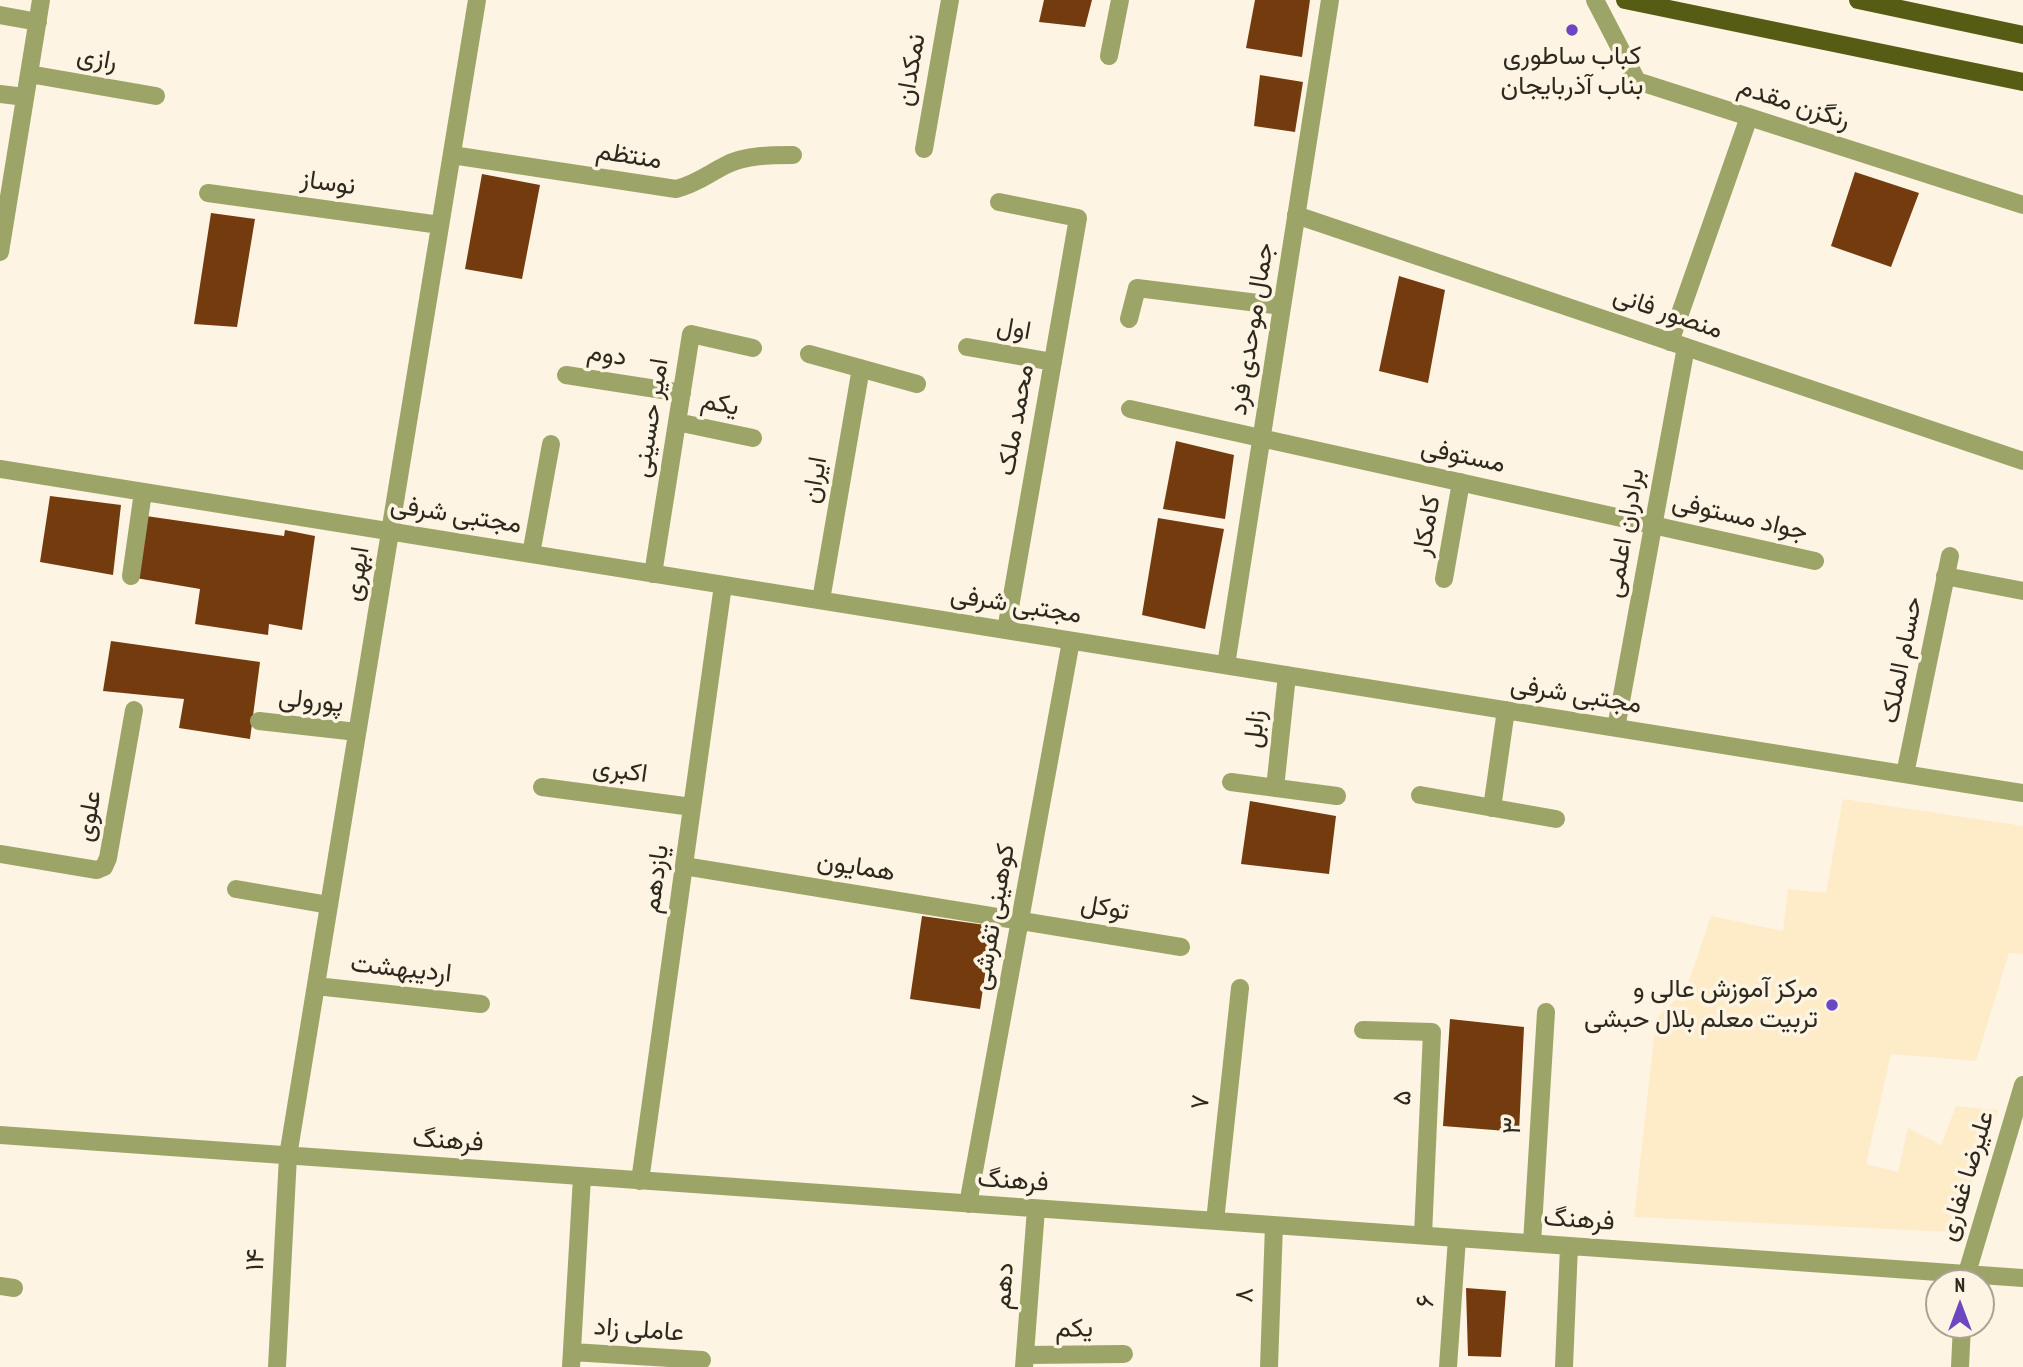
<!DOCTYPE html>
<meta charset="utf-8">
<style>
body{margin:0}
#map{position:relative;width:2023px;height:1367px;overflow:hidden;background:#fdf4e3;font-family:"PT Sans Narrow",sans-serif}
canvas{display:block}
.north{position:absolute;left:1925px;top:1269px;width:70px;height:70px;box-sizing:border-box;background:#fdf4e3;border:2px solid #aaa394;border-radius:50%;rotate:0deg;font-size:19px;font-weight:700;line-height:28px;text-align:center;color:#2e291e}
.north::after{content:'';display:block;margin:auto;width:24px;height:32px;background:#6c47c0;clip-path:polygon(50% 0,100% 100%,50% 72%,0 100%)}
</style>
<div id="map">
<canvas width="2023" height="1367"></canvas>
<div class="north">N</div>
</div>
<script>
const ctx = document.querySelector('canvas').getContext('2d');
ctx.lineJoin = 'round';
function paint(path, color) { ctx.fillStyle = color; ctx.fill(path, 'evenodd'); }
function trace(path, color, width, dash) { ctx.strokeStyle = color; ctx.lineWidth = width; ctx.lineCap = dash ? 'butt' : 'round'; ctx.setLineDash(dash || []); ctx.stroke(path); }
function write(font, color, halo, rows, align = 'center') {
  ctx.font = font + ' "PT Sans Narrow",Vazirmatn,sans-serif'; ctx.lineWidth = 7; ctx.setLineDash([]); ctx.textBaseline = 'middle'; ctx.strokeStyle = halo; ctx.fillStyle = color; for (const [text, x, y, turn = 0] of rows) {
    ctx.save(); ctx.translate(x, y); ctx.rotate((+turn || 0) * Math.PI / 180); ctx.textAlign = isNaN(turn) ? turn : align; if (halo) ctx.strokeText(text, 0, 0); ctx.fillText(text, 0, 0); ctx.restore();
  }
}
const built = new Path2D(`
 M1843,799L2023,826V954L2009,953L1976,1061L1891,1054L1866,1164L1898,1172L1908,1128L1941,1145L1956,1106L1998,1110L1953,1232L1634,1217L1656,1019L1686,990L1711,916L1783,931L1788,889L1826,893Z`);
const building = new Path2D(`
 M1044,0H1092L1085,27L1039,22Z
 M1255,0H1310L1302,57L1246,48Z
 M1260,75L1303,82L1295,132L1254,126Z
 M1855,172L1919,193L1891,267L1831,246Z
 M482,174L540,185L522,279L465,269Z
 M211,213L255,219L237,327L194,324Z
 M1399,276L1445,290L1428,383L1379,371Z
 M1176,441L1234,455L1225,519L1163,509Z
 M50,496L121,505L113,575L40,562Z
 M146,516L284,536L285,530L315,536L302,630L269,624L268,635L195,624L200,589L136,578Z
 M1158,518L1224,529L1205,629L1142,615Z
 M111,641L260,662L250,739L179,728L184,699L103,691Z
 M1250,801L1336,816L1329,874L1241,864Z
 M922,916L992,926L980,1009L910,999Z
 M1450,1019L1524,1027L1519,1132L1443,1126Z
 M1466,1288L1506,1291L1501,1357L1468,1356Z`);
const minor = new Path2D(`
 M1595,0L1637,81L2023,205
 M0,15L38,22
 M1109,56L1120,0
 M29,74L156,96
 M0,94L25,97
 M924,149L950,0
 M452,155L676,189C696,184 708,174 726,165C745,155 772,155 793,155
 M208,193L440,225
 M999,202L1078,218L1006,630
 M1296,215L2023,461
 M0,252L41,0
 M1129,319L1137,288L1282,306
 M1670,342L1749,117
 M967,347L1053,362
 M809,354L917,384
 M566,375L682,393
 M1130,409L1815,561
 M677,422L753,438
 M0,469L2023,793
 M531,554L551,444
 M653,574L691,334L753,348
 M131,576L143,492
 M1945,576L2023,591
 M1444,579L1461,482
 M821,600L861,368
 M1226,665L1330,0
 M259,721L357,732
 M1616,728L1686,347
 M1905,774L1950,556
 M1231,782L1337,796
 M542,787L692,807
 M1275,788L1287,675
 M1420,795L1556,819
 M1492,808L1506,710
 M0,854L97,870L104,867L108,858L134,710
 M684,866L1181,947
 M236,889L329,905
 M316,986L481,1004
 M1363,1030L1432,1032L1423,1235
 M0,1135L2023,1278
 M640,1181L723,585
 M968,1204L1071,641
 M1215,1221L1240,988
 M1532,1243L1546,1012
 M1964,1283L2023,1085
 M0,1286L14,1288
 M572,1352L702,1360
 M1025,1355L1124,1354
 M277,1367L288,1156L477,0
 M571,1367L582,1177
 M1024,1367L1036,1209
 M1269,1367L1274,1225
 M1448,1367L1457,1238
 M1564,1367L1569,1246
 M1960,1367L1962,1325`);
const major = new Path2D(`
 M1625,0L2023,82
 M1858,0L2023,35`);
const markers = [
 [1572,30,7,"#6c47c0"],
 [1832,1005,7,"#6c47c0"]
];
const poiNames = [
 ["کباب ساطوری",1572,57],
 ["بناب آذربایجان",1572,87],
 ["مرکز آموزش عالی و",1818,990,"right"],
 ["تربیت معلم بلال حبشی",1818,1020,"right"]
];
const streetNames = [
 ["رازی",97,59,10],
 ["نمکدان",911,70,-80],
 ["رنگزن مقدم",1794,104,18],
 ["منتظم",629,156,9],
 ["نوساز",328,183,8],
 ["منصور فانی",1668,313,19],
 ["اول",1014,329,10],
 ["جمال موحدی فرد",1252,329,-81],
 ["دوم",607,355,9],
 ["یکم",720,404,11],
 ["امیر حسینی",651,418,-81],
 ["محمد ملک",1016,420,-80],
 ["مستوفی",1463,456,12],
 ["ایران",815,480,-80],
 ["مجتبی شرفی",456,515,9],
 ["جواد مستوفی",1740,517,13],
 ["کامکار",1427,526,-80],
 ["برادران اعلمی",1625,533,-80],
 ["ابهری",357,574,-81],
 ["مجتبی شرفی",1016,605,9],
 ["حسام الملک",1902,660,-79],
 ["مجتبی شرفی",1576,695,9],
 ["پورولی",311,701,6],
 ["زابل",1255,729,-84],
 ["اکبری",620,771,8],
 ["علوی",89,816,-80],
 ["همایون",856,867,9],
 ["یازدهم",656,879,-82],
 ["توکل",1105,908,10],
 ["کوهینی تفرشی",994,917,-80],
 ["اردیبهشت",401,969,6],
 ["۵",1403,1098,-87],
 ["۷",1201,1102,-84],
 ["۳",1513,1126,-86],
 ["فرهنگ",448,1141,4],
 ["علیرضا غفاری",1967,1176,-73],
 ["فرهنگ",1013,1181,4],
 ["فرهنگ",1579,1220,4],
 ["۱۴",256,1260,-87],
 ["دهم",1004,1286,-86],
 ["۸",1245,1295,-88],
 ["۶",1426,1301,-86],
 ["یکم",1074,1329,-1],
 ["عاملی زاد",639,1330,4]
];
paint(built, '#feecc9');
paint(building, '#743b0f');
trace(minor, '#9da468', 18);
trace(major, '#575c15', 18);
for (const [x, y, r, color] of markers) { const dot = new Path2D(); dot.arc(x, y, r, 0, 2 * Math.PI); ctx.fillStyle = color; ctx.fill(dot); trace(dot, '#fdf4e3', 2.5); }
write('26px', '#2e291e', '#fdf4e3', poiNames);
write('26px', '#2e291e', '#fdf4e3', streetNames);
</script>
